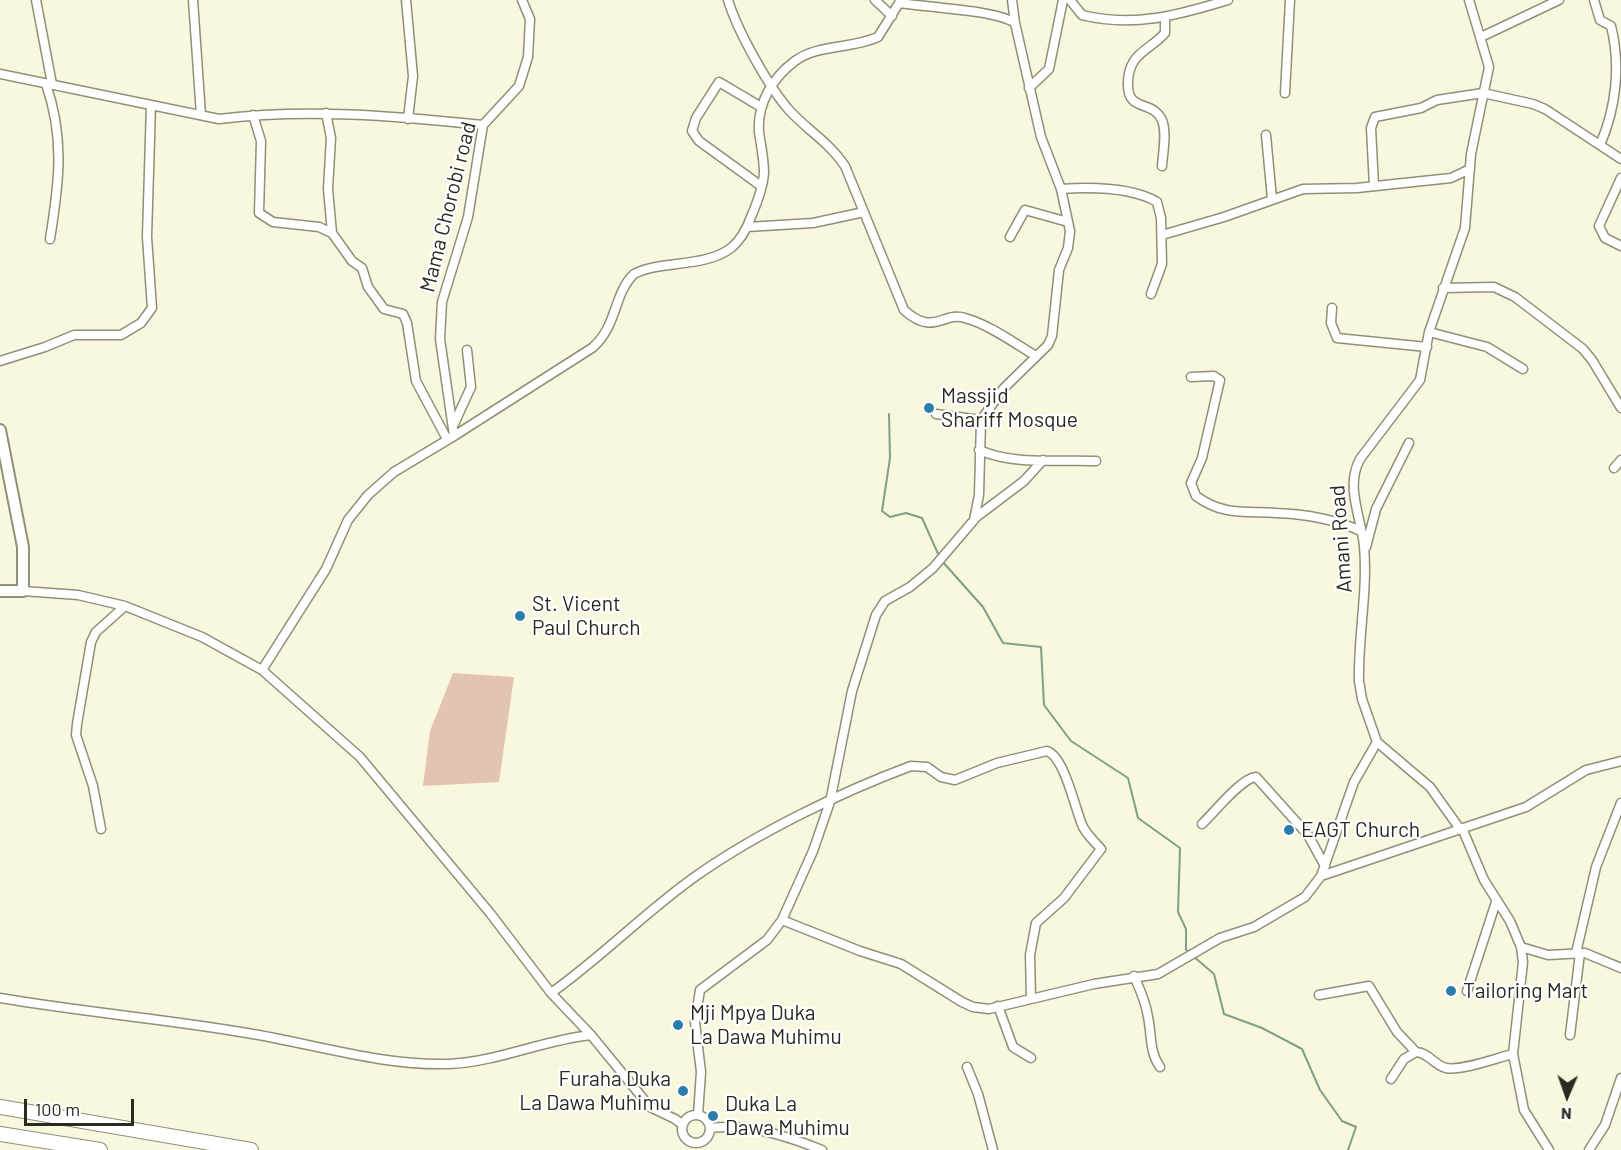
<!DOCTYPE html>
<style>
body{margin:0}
#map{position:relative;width:1621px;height:1150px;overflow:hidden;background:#f9f8de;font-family:Barlow,sans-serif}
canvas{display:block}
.north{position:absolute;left:1537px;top:1066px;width:60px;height:60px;-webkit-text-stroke:4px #fff;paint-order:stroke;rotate:182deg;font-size:16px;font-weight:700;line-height:24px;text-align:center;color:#2b2a21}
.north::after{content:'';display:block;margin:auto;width:21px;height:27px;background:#2b2a21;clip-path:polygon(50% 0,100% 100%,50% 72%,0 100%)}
.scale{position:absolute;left:24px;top:1099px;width:110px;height:27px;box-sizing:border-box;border:3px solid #2b2a21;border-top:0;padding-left:8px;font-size:18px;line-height:21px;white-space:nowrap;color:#2b2a21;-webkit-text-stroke:4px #fff;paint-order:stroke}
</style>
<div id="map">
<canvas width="1621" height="1150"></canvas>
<div class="north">N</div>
<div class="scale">100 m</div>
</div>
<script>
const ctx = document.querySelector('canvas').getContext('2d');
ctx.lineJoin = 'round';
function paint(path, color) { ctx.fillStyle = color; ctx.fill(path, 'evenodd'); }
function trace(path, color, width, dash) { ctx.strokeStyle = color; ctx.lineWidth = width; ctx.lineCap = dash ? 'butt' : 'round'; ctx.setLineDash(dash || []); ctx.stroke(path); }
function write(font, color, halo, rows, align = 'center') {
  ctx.font = font + ' Barlow,sans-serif'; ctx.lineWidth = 4.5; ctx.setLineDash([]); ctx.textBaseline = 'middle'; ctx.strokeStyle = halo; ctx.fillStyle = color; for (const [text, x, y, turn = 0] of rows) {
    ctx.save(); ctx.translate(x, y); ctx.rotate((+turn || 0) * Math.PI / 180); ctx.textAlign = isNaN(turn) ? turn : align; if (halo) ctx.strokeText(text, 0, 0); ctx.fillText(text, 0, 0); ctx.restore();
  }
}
const green = new Path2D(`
 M453,673L514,677L499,782L423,786L430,731Z`);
const stream = new Path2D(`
 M889,414L890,458L882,511L890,517L906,513L922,518L939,556
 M942,561L983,607L1003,643L1041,647L1044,705L1071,741L1128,778L1138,818L1180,848L1178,912L1186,929V950L1189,952
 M1193,956L1214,974L1224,1014L1262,1028L1302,1049L1320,1090L1342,1121L1356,1127L1348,1150`);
const minor = new Path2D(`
 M36,0L52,84
 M193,0L201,115
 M406,0L413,76L408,119
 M728,0C737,30 768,86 789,110C807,130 830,143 845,166L904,310C934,337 943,311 965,318C990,325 1014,343 1036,356
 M875,0L892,16
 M1012,0L1015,23
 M1070,0L1082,15C1133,28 1179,15 1228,0
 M1594,0L1600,20L1611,26C1621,66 1616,108 1600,145
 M1481,37L1559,0
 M0,74L219,119C307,108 395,116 483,125
 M46,84C65,139 59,183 50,239
 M1029,88L1049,69L1063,0
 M1285,93L1290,0
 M761,107L719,82L696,118L692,131L699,141L761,186
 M326,113L331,138L328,189L332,233
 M253,115L261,141L259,213L273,222L319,227L332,233L352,261L362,268L368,287L384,309L403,314L407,323L416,381L447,439
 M1266,135L1272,199
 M1162,166C1163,152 1167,133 1162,120C1152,99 1127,113 1128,83C1128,76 1130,67 1134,61C1141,50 1156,44 1165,33V18
 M1621,178L1599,226L1605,238L1621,246
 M1374,186L1371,128L1375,117L1421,108L1437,100L1483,93L1533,104L1545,109L1621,159
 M1061,189C1091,187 1131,187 1157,202L1161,218L1162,264L1151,294
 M747,227L813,223L864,212
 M1162,235L1224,217L1303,189L1357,188L1451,178L1470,169
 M1010,237L1025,210L1068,222
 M1443,288L1494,287L1515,297L1583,349L1592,360L1621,408
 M1332,308L1331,323L1337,338L1427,347
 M1429,332L1487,347L1523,369
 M0,361L45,347L74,335H121L141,323L152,308L147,237L151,105
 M1191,377L1214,376L1220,380L1202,458L1191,483L1196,496C1223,516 1246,511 1276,513C1306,514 1334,519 1361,531
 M936,414L981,420
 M454,424L471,387L467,350
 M454,436L440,339L442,302L468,217L483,125L519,86L528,57L530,19L522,0
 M979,450C1016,466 1057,459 1096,461
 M1614,468L1621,460
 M975,518L1024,481L1043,460
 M1366,547L1376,509L1409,443
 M23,591L78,595L125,606L202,637L262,670L360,757L490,913L551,993L591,1035L650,1107L675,1119L683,1125
 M262,670L326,569L348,520L368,495L394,472L454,436L592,348C618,326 613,294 634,274C660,260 705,268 731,248C741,240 747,228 751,217C757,203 763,188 764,173C764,159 761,146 759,132C757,104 772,78 795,61C818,44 852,49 878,37L901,0
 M1377,742L1430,787L1460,829
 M1202,824C1214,813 1241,778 1256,777L1308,835L1325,866
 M1462,828L1484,880L1510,921L1521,947L1523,962L1513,1054L1524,1110L1549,1150
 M101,829L93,786L76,735L77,724L91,642L96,632L125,606
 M1321,876L1526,807L1586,770L1621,761
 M782,920L860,951L901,964L962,1002L973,1007L989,1009L1094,984L1158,974L1220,938L1254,927L1305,897L1321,876L1354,782L1377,742L1362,699L1359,681C1358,635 1368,591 1364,546C1361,516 1345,487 1360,459L1420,380L1429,332L1465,228L1471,154L1489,67L1469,0
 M1521,947L1548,955L1585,953L1621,968
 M1576,953L1596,867L1621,803
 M1134,976C1140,989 1146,1003 1148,1017C1152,1036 1149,1051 1160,1067
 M1467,991L1496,902
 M551,993C602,957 645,912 696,876C757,833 841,792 911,766L927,767L941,777L955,780L997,763L1047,751C1065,757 1075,810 1083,827C1088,836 1095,842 1101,849L1064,898L1036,923L1030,955L1031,999
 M1319,995L1369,986L1397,1032L1416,1052
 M0,998C82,1012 165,1019 247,1033C314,1044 381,1066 449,1064C497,1062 543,1040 591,1035
 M998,1006L1013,1047L1031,1058
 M1570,1035L1580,953
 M967,1067L978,1094L993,1150
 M1391,1079L1404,1059L1416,1052C1429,1053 1434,1065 1446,1068C1462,1071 1496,1058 1513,1054
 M698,1115L701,1072L695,1022L700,990L767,940L782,920L813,851L830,802L852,691L876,615L885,601L910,587L933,568L974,520L979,495L981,420L1004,388L1048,345L1052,336L1059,270L1068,248L1070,231L1061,189L1041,137L1015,23C996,10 925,7 899,3
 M682 1129a14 14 0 1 1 28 0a14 14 0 1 1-28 0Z
 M710,1128C748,1123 787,1136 822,1150
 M1589,1150L1605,1125L1621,1078`);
const tertiary = new Path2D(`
 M0,430L23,547V591H0`);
const trunk = new Path2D(`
 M0,1107L251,1150
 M0,1134L100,1150`);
const markers = [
 [929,408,6,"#2c7cad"],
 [520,616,6,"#2c7cad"],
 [1289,830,6,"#2c7cad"],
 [1451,991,6,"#2c7cad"],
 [678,1025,6,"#2c7cad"],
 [683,1091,6,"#2c7cad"],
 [713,1116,6,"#2c7cad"]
];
const streetNames = [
 ["Mama Chorobi road",448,207,-76],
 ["Amani Road",1341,539,-94]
];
const poiNames = [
 ["Massjid",941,396],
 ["Shariff Mosque",941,420],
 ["St. Vicent",532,604],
 ["Paul Church",532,628],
 ["EAGT Church",1301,830],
 ["Tailoring Mart",1463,991],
 ["Mji Mpya Duka",690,1013],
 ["La Dawa Muhimu",690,1037],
 ["Furaha Duka",671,1079,"right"],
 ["La Dawa Muhimu",671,1103,"right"],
 ["Duka La",725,1104],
 ["Dawa Muhimu",725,1128]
];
paint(green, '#e3c4b3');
trace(stream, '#7e9f89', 2);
trace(minor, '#908f77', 11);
trace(tertiary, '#908f77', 14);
trace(trunk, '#908f77', 16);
trace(minor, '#fff', 8);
trace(tertiary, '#fff', 10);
trace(trunk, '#fff', 14);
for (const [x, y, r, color] of markers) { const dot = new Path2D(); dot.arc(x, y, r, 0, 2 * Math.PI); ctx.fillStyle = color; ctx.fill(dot); trace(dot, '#fff', 2); }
write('21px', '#2b2a21', '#fff', streetNames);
write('21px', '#2b2a21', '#fff', poiNames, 'left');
</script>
